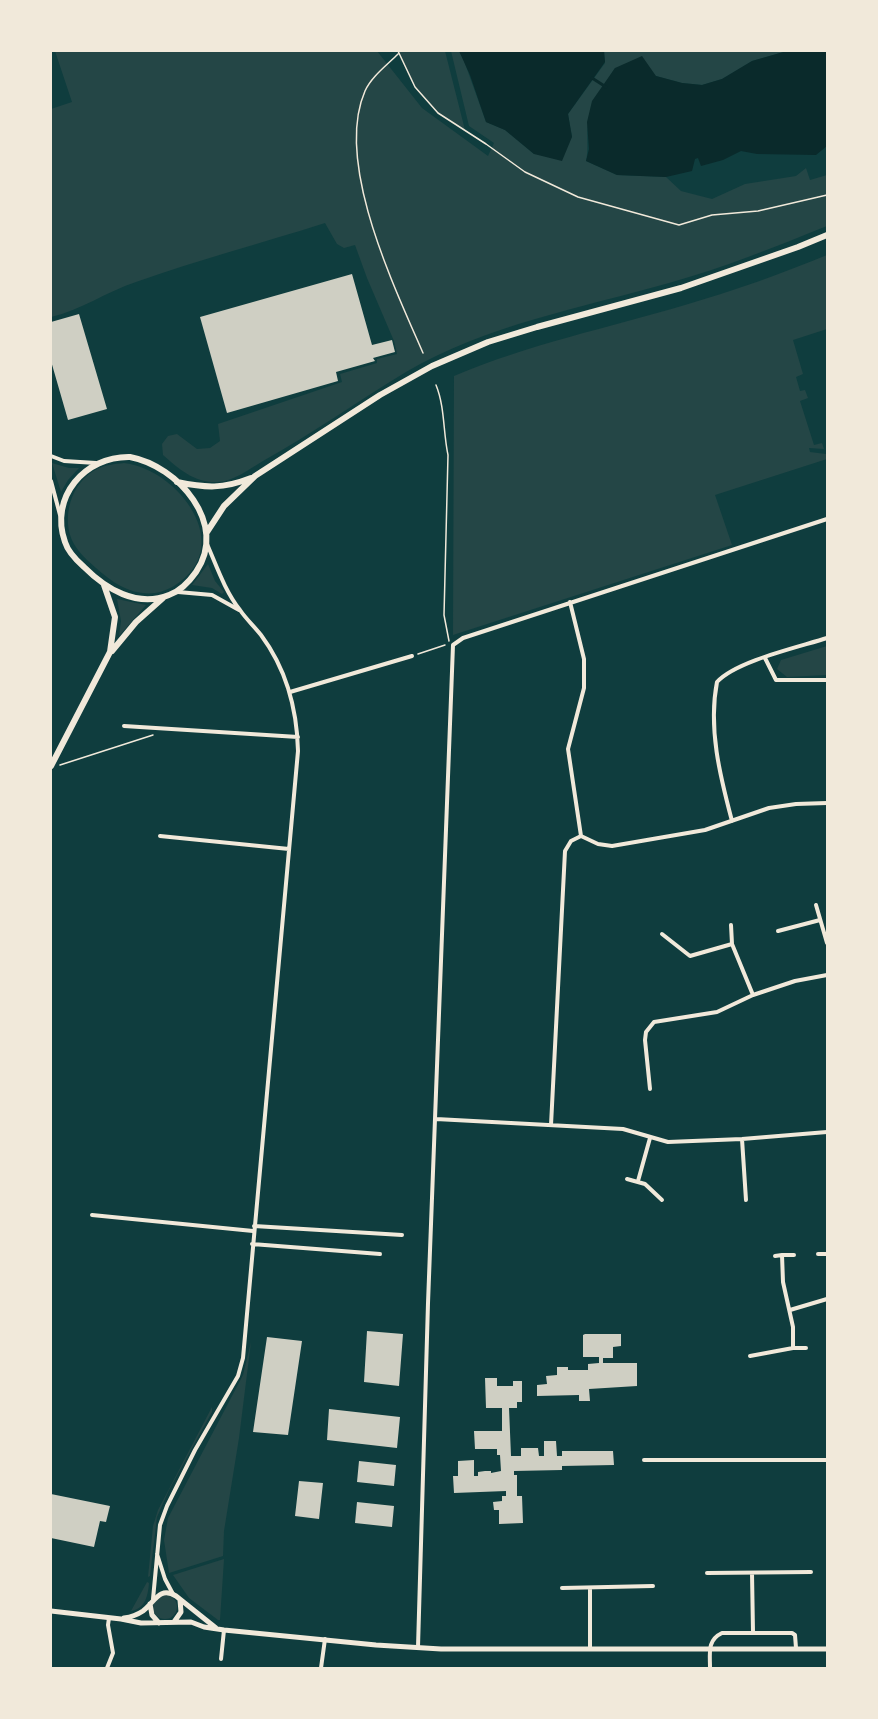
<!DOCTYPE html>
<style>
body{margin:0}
#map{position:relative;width:878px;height:1719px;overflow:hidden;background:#0f3d3e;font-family:Jost,sans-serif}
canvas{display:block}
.frame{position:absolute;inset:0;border:52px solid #f1e9da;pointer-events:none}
</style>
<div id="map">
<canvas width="878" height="1719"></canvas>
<div class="frame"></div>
</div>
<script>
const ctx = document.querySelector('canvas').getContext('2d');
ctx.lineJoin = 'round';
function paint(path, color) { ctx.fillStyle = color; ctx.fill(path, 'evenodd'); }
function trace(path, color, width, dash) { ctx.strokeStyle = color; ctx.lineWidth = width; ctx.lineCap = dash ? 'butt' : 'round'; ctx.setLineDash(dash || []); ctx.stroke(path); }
const green = new Path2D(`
 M55,51H377L422,108L488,156L494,143L469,126L451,51H459L463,58L486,122L505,130L534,154L572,137L568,114L605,63L604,51H787L752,61L722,79L702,85L682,83L656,76L615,68C607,81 589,109 588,123C586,136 589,148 586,161L617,175L666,177L681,191L712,199L745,184L796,176L806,168L810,180L827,175V226C775,247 723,268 669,283C581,308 486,325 406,372C358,401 312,434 263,461C249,469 234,481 218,482C194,483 179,469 163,455L162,444L168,436L177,434L197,449L210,448L220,441L218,424L342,382L340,374L377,363V359L397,354L394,341L367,278L355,245L344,248L337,244L325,223C262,243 198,260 136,282C106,292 81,310 51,317V109L72,102Z
 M399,51H445L465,130L438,113L412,82Z
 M827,255V329L793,340L803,374L796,377L800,391L805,390L808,398L800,401L814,445L822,443L824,449L809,448L810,452L826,454L827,459L715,495L732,545L453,635L454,376C529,344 608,328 685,305C733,291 781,274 827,255Z
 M52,463L69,468H79L68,480L61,492Z
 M124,463C178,469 238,547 174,586C145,603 118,588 96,568C88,561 79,553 74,544C60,519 71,482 97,469C105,465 115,464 124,463Z
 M208,564L215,581L224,592L222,594L212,588L192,585Z
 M117,599L146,605L119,636L121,621Z
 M827,646V675L787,677L777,669L781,660Z
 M251,1342L239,1438L224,1531L223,1556L169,1573L164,1540L168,1518L243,1375Z
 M212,1407V1412L169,1490L157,1517L150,1576L148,1577L153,1526L158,1510Z
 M224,1559L220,1620H218L189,1598L173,1575Z
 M147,1582L149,1583C148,1596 145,1609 131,1611Z
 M153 1607a12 12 0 1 1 24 0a12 12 0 1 1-24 0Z`);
const water = new Path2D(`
 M459,51H604L605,62L568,114L572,137L562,161L534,154L505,130L486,122L470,75Z
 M787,51H827V146L816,155L757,154L741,151L723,160L701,166L698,158L695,159L692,171L666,177L617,175L586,161L589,149L587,122L592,101L615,68L642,56L656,76L682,83L702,85L722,79L752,61Z`);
const stream = new Path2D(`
 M592,78L606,87`);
const building = new Path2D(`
 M352,274L372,345L392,340L395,352L373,358L375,361L336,372L338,381L227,413L200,317Z
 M79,314L107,409L68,420L51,361V322Z
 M367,1331L403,1334L399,1386L364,1382Z
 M585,1334H621V1346L613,1347V1358H603V1363H637V1386L589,1389L590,1401H579V1395L537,1396V1385L547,1384L546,1376L557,1375V1367H568V1370H588V1364L599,1363V1357H583V1335Z
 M267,1337L302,1341L288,1435L253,1432Z
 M485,1378H497V1386H513V1381H522V1402H517V1408H509L511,1456H521V1448H538L539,1456H544V1441H556L557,1456H562V1451H613L614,1465L562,1466V1470L514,1471V1475H517V1496H522L523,1523L499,1524V1510H494L493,1502L502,1501V1496H506V1491L454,1493L453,1476H458V1461L474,1460V1476H478V1472L485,1471H491V1473L501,1471L500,1455H497V1449H475L474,1431H502V1408H486Z
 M329,1409L400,1417L397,1448L327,1440Z
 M359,1461L396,1465L394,1486L357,1482Z
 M299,1481L323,1483L319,1519L295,1516Z
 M51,1494L110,1506L106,1522L100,1521L94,1547L51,1538Z
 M357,1502L394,1506L392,1527L355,1523Z`);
const path = new Path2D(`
 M398,51L415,87L438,113L486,144L525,172L578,197L679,225L712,215L758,211L827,195
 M398,54C387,65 371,77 365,91C334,162 394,286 423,353
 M436,385C445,407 443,432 448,455L444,615L449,641
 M418,654L445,645
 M60,765L153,735`);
const minor = new Path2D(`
 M51,456L64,461L96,463
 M51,481L60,515
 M178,592L212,595L239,610
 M765,658L776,680H827
 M290,692L412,656
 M124,726L298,737
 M732,821C720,776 708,728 717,682C736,661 799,647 827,638
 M160,836L289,849
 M581,836L598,844L612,846L705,830L769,808L796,804L827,803
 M816,905L827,943
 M731,925L732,944L753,995
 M778,931L820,920
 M662,934L690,956L732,944
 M650,1089L645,1040L646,1032L654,1022L717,1012L753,995L795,981L827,975
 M436,1119L623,1129L668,1142L742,1139L827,1132
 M551,1125L565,851L571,841L581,836L568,749L584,688V659L570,602
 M742,1139L746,1200
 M627,1179L645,1184L662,1200
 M638,1181L650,1138
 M92,1215L253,1231
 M254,1226L402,1235
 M252,1244L380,1254
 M818,1254H827
 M775,1256L782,1255
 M790,1310L827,1299
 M793,1348H806
 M750,1356L793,1348V1327L783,1282L782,1255H794
 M644,1460H827
 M157,1554L165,1579L173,1594
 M707,1573L811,1572
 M752,1573L753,1632
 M562,1588L653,1586
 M590,1588V1649
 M153,1599L160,1525L167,1506L195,1450L238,1376L243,1358L298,751C297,708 287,670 261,635C254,626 246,619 240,610C225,591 217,567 207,544
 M418,1647L428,1303L453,645L463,638L827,519
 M221,1659L224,1630
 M107,1668L113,1653L108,1625L109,1618
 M321,1668L325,1639
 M710,1668C710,1653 707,1640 722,1633H792L795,1635L796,1648`);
const secondary = new Path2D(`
 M150,1604L152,1615L159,1623
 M51,1611L121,1619L141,1623L191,1622L204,1627L224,1630L376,1645L441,1649H827
 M124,1618C131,1617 137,1615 143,1611C155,1602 159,1586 176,1596L216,1628
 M174,1622L181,1612L180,1600`);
const primary = new Path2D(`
 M130,457C178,466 229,524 196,572C189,582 181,591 169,595C137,608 106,589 84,567C76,560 68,552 65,542C49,497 85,456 130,457Z
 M177,482C206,488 223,489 251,478
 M207,532L224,506L255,476L380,395L432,366L488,342L537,327L681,288L798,247L827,235
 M112,651L136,622L163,598
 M51,766L110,652L115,617L104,585`);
paint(green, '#244646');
paint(water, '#0a2a2b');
trace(stream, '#0a2a2b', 3);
paint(building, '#cfcfc3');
trace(path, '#f1e9da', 1.5);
trace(minor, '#f1e9da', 4);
trace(secondary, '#f1e9da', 5);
trace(primary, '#f1e9da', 6);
</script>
